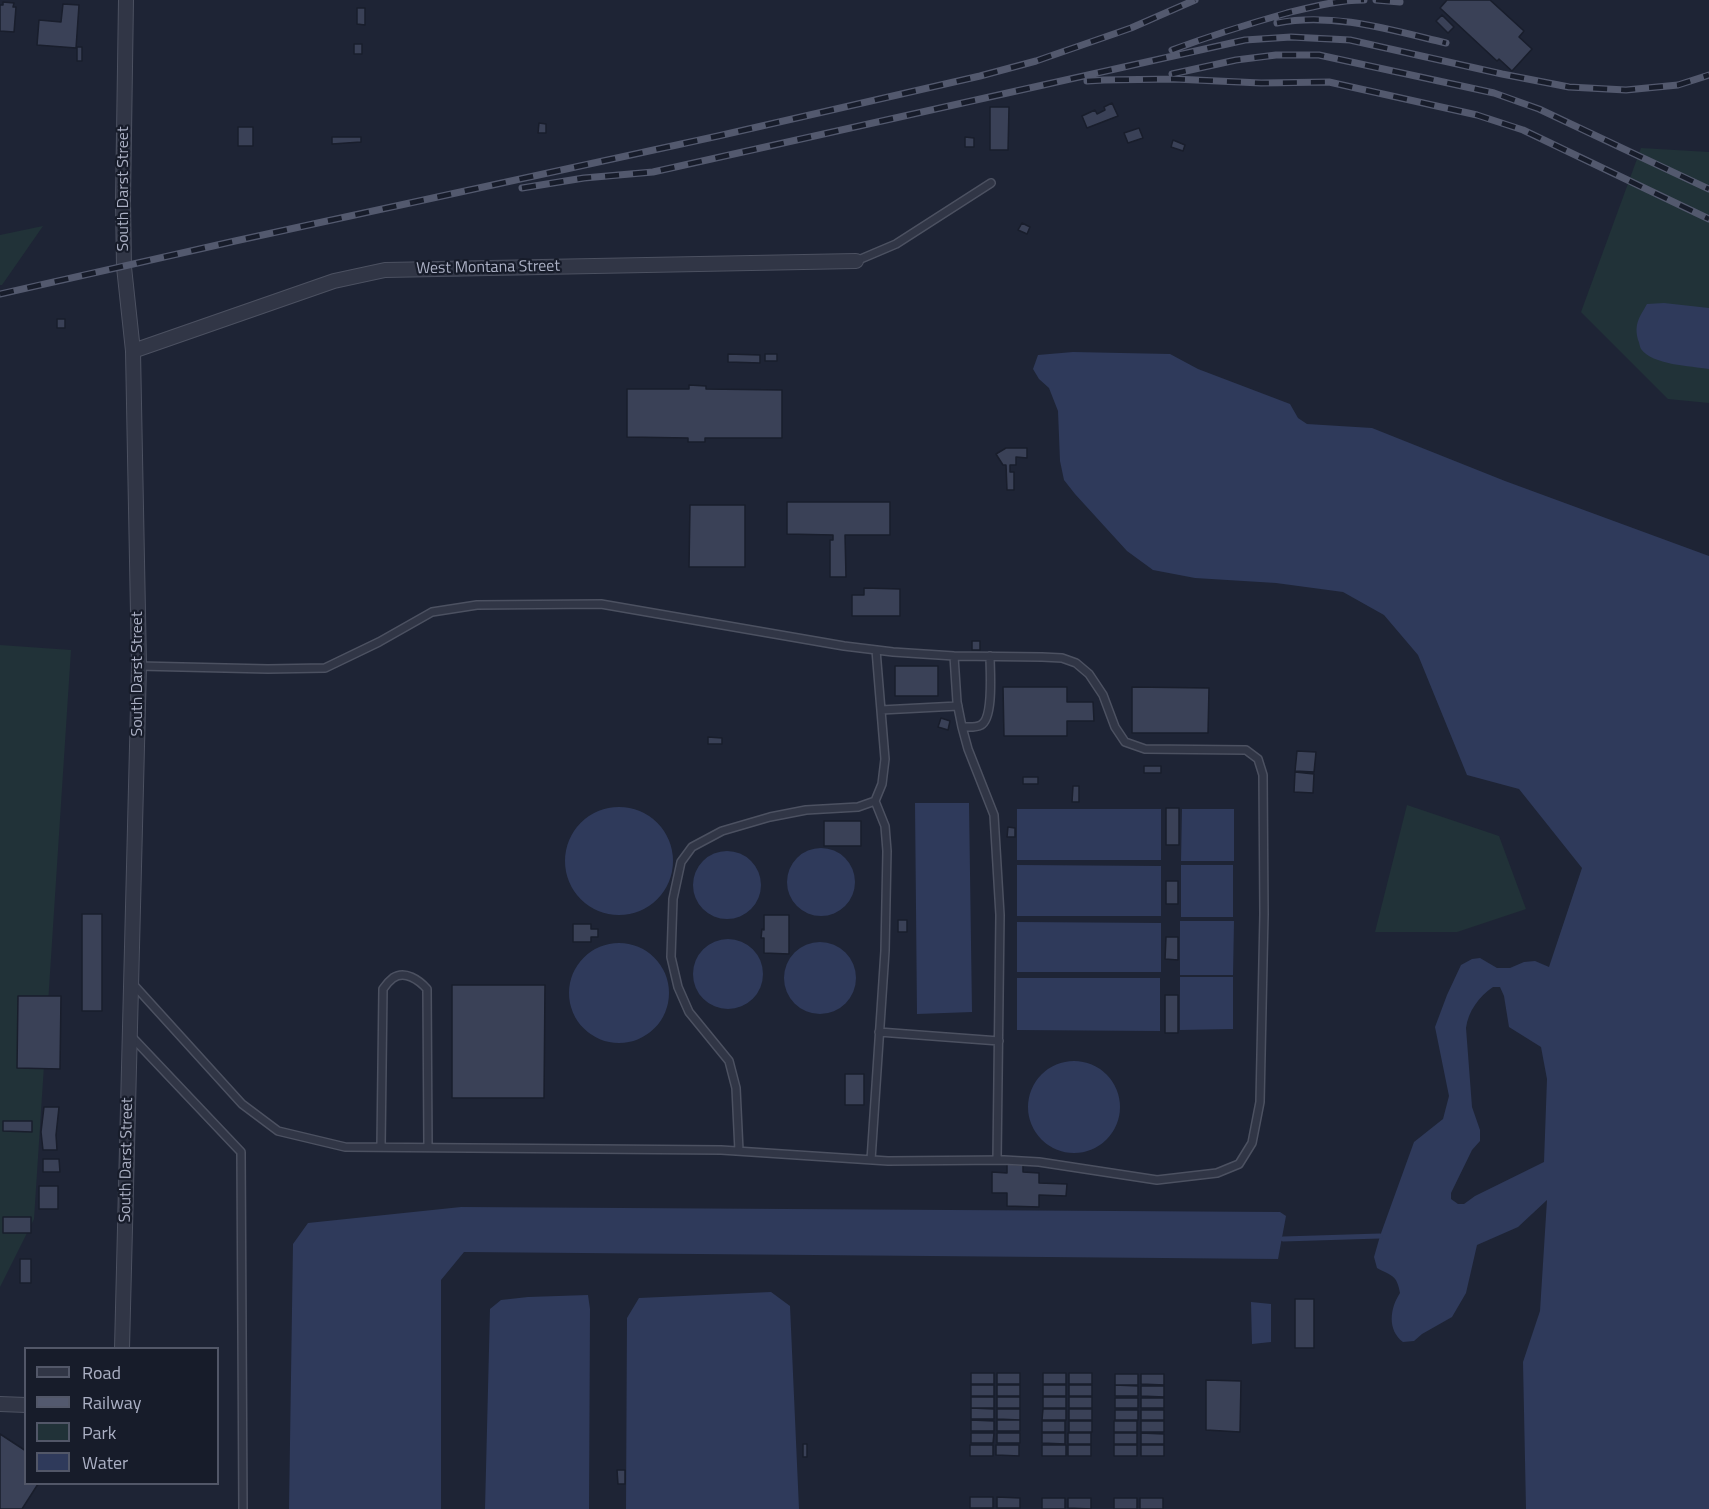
<!DOCTYPE html>
<style>
body{margin:0}
#map{position:relative;width:1709px;height:1509px;overflow:hidden;background:#1e2435;font-family:"Titillium Web",sans-serif}
canvas{display:block}
.legend{position:absolute;left:24px;top:1347px;width:195px;height:138px;box-sizing:border-box;background:#171c2a;border:2px solid #525768;margin:0;padding:8px 10px;list-style:none;font-size:18px;color:#abb0c4}
.legend li{display:flex;align-items:center;gap:12px;height:30px}
.legend b{width:30px;border:2px solid #525768}
</style>
<div id="map">
<canvas width="1709" height="1509"></canvas>
<ul class="legend">
<li><b style="height:8px;background:#313646"></b>Road</li>
<li><b style="height:8px;background:#53596e"></b>Railway</li>
<li><b style="height:16px;background:#213238"></b>Park</li>
<li><b style="height:16px;background:#2f3a5b"></b>Water</li>
</ul>
</div>
<script>
const ctx = document.querySelector('canvas').getContext('2d');
ctx.lineJoin = 'round';
function paint(path, color) { ctx.fillStyle = color; ctx.fill(path, 'evenodd'); }
function trace(path, color, width, dash) { ctx.strokeStyle = color; ctx.lineWidth = width; ctx.lineCap = dash ? 'butt' : 'round'; ctx.setLineDash(dash || []); ctx.stroke(path); }
function write(font, color, halo, rows, align = 'center') {
  ctx.font = font + ' "Titillium Web",sans-serif'; ctx.lineWidth = 4.5; ctx.setLineDash([]); ctx.textBaseline = 'middle'; ctx.strokeStyle = halo; ctx.fillStyle = color; for (const [text, x, y, turn = 0] of rows) {
    ctx.save(); ctx.translate(x, y); ctx.rotate((+turn || 0) * Math.PI / 180); ctx.textAlign = isNaN(turn) ? turn : align; if (halo) ctx.strokeText(text, 0, 0); ctx.fillText(text, 0, 0); ctx.restore();
  }
}
const green = new Path2D(`
 M1641,148L1709,152V403L1668,399L1581,312Z
 M43,226L2,285H0V235Z
 M0,645L71,650L34,1219L0,1287Z
 M1407,805L1499,836L1526,909L1457,932H1375Z`);
const water = new Path2D(`
 M1664,303L1709,308V369C1691,366 1652,365 1641,349C1640,348 1639,341 1638,340C1634,324 1639,318 1647,304Z
 M1073,352L1170,354L1198,369L1290,404L1298,418L1307,424L1372,428L1505,481L1709,556V1509H1526L1523,1362L1540,1311L1547,1200L1518,1227L1477,1245L1466,1293L1452,1317L1422,1334L1414,1341L1403,1342C1387,1330 1390,1308 1400,1293C1397,1275 1392,1276 1377,1268L1374,1257L1380,1236L1414,1142L1443,1119L1449,1096L1435,1027L1447,995L1461,965L1472,959L1480,958L1497,968H1510L1524,962L1535,961L1549,967L1582,868L1519,789L1467,775L1418,655L1384,615L1343,592L1276,583L1195,578L1153,570L1127,551L1075,494L1064,480L1060,461L1058,411L1049,388L1039,379L1033,369L1038,355ZM1493,987H1500L1504,996L1509,1027L1541,1047L1547,1079L1544,1162L1475,1196L1464,1204H1458L1451,1199V1193L1472,1150L1480,1141V1130L1472,1107L1466,1028C1468,1012 1479,996 1493,987Z
 M915,803H969L972,1012L917,1014Z
 M565 861a54 54 0 1 1 108 0a54 54 0 1 1-108 0Z
 M1017,809H1161V860H1017Z
 M1182,809H1234V861H1181Z
 M787 882a34 34 0 1 1 68 0a34 34 0 1 1-68 0Z
 M693 885a34 34 0 1 1 68 0a34 34 0 1 1-68 0Z
 M1017,865L1161,866V916H1017Z
 M1181,865H1233V917H1181Z
 M1180,921H1234L1233,975H1180Z
 M1017,922L1161,923V972H1017Z
 M693 974a35 35 0 1 1 70 0a35 35 0 1 1-70 0Z
 M784 978a36 36 0 1 1 72 0a36 36 0 1 1-72 0Z
 M569 993a50 50 0 1 1 100 0a50 50 0 1 1-100 0Z
 M1180,977H1233V1029L1180,1030Z
 M1017,978H1160V1031L1017,1030Z
 M1028 1107a46 46 0 1 1 92 0a46 46 0 1 1-92 0Z
 M461,1207L1280,1212L1286,1216L1278,1259L464,1252L441,1280V1509H289L293,1244L308,1223Z
 M771,1292L790,1306L799,1509H626L627,1318L639,1298Z
 M588,1295L590,1309L589,1509H485L490,1309L501,1300L528,1297Z
 M1251,1302L1271,1304V1342L1252,1344Z`);
const stream = new Path2D(`
 M1283,1239L1380,1236`);
const building = new Path2D(`
 M1447,0H1490L1524,31L1519,37L1532,49L1512,71L1499,59L1497,61L1440,8Z
 M3,2L14,3L13,7H16L14,32L0,31V5H3Z
 M63,4L79,5L76,48L37,45L39,20L61,22Z
 M357,8H365V25L357,24Z
 M1442,15L1454,27L1448,33L1436,21Z
 M354,44H362V54H354Z
 M77,47H82V61H77Z
 M1112,103L1118,116L1087,128L1082,116L1095,110L1097,114L1105,110L1104,107Z
 M990,107H1009L1008,150H990Z
 M539,123L546,124V133H538Z
 M238,127H253V146H238Z
 M1139,128L1143,138L1128,143L1124,133Z
 M332,137H361V142L332,144Z
 M965,137L974,138V147H965Z
 M1173,140L1185,145L1183,151L1171,147Z
 M1022,223L1030,227L1027,234L1018,230Z
 M57,319H65V328H57Z
 M728,354L760,355V363L728,362Z
 M765,354H777V361H765Z
 M689,385L706,386V389L782,390V438H705V442H688V438L627,437V389H689Z
 M1006,448H1027V458L1016,457V465H1010V472H1014V490H1007L1006,465H1003L996,454Z
 M787,502H890V535H845L846,577H830V540H833V535L787,534Z
 M690,505H745V567H689Z
 M864,588L900,589V616H852V595H864Z
 M972,641H980V650H972Z
 M895,666H938V696H895Z
 M1003,687H1067V702H1093L1094,721H1067V736H1004Z
 M1132,687L1209,688L1208,733H1132Z
 M941,718L950,721L948,730L938,727Z
 M708,737L722,738V744H708Z
 M1297,751L1316,752L1314,772L1295,771Z
 M1144,766H1161V773H1144Z
 M1295,772L1314,774L1313,793L1294,792Z
 M1023,777H1038V784H1023Z
 M1073,786H1079V802H1072Z
 M1166,808H1179V845H1166Z
 M824,821H861V846H824Z
 M1008,827L1015,828V837H1007Z
 M1166,881H1178V904H1166Z
 M82,914H102V1011H82Z
 M764,915H789V954L764,953V938H761L762,929L764,930Z
 M898,920H907V932H898Z
 M573,924H591V929H598V937H591V942H573Z
 M1166,937H1178V960L1165,959Z
 M452,985H545L544,1098H452Z
 M1165,995H1178V1033H1165Z
 M18,996H61L60,1069L17,1068Z
 M845,1074H864V1105H845Z
 M44,1107H59L56,1135L57,1150H43L41,1132Z
 M3,1121H32V1132L3,1131Z
 M43,1159H59L60,1172H43Z
 M1007,1164L1023,1165V1172L1039,1173V1183L1067,1184L1066,1196L1039,1195V1207L1007,1206V1193H992V1172L1007,1173Z
 M39,1186H58V1209H39Z
 M3,1217H31V1233H3Z
 M20,1259H31V1283H20Z
 M1295,1299H1314V1348H1295Z
 M971,1373H994V1384H971Z
 M997,1373H1020V1384H997Z
 M1043,1373H1066V1384H1043Z
 M1069,1373H1092V1384H1069Z
 M1115,1374H1138V1385H1115Z
 M1141,1374H1164V1385L1141,1384Z
 M1206,1380L1241,1381L1240,1432L1206,1430Z
 M971,1385H994V1396H971Z
 M997,1385H1020V1396H997Z
 M1043,1385H1066V1396H1043Z
 M1069,1385H1092V1396H1069Z
 M1115,1385L1138,1386V1396H1115Z
 M1141,1386H1164V1397L1141,1396Z
 M971,1397H994V1408H971Z
 M997,1397H1020V1408H997Z
 M1043,1397H1066V1408H1043Z
 M1069,1397H1092V1408H1069Z
 M1115,1398H1138V1408H1115Z
 M1141,1398H1164V1408H1141Z
 M971,1408L994,1409V1419H971Z
 M997,1409H1020V1420L997,1419Z
 M1043,1409H1066V1420H1042Z
 M1069,1409H1092V1420H1069Z
 M1115,1410H1138V1420H1115Z
 M1141,1410H1164V1420H1141Z
 M971,1420L994,1421V1431H971Z
 M997,1420H1020V1431H997Z
 M1042,1421H1065V1432H1042Z
 M1069,1421H1092V1432H1069Z
 M1114,1421H1137V1432H1114Z
 M1141,1421H1164V1432H1141Z
 M971,1433H994L993,1443H971Z
 M997,1433H1020V1443H997Z
 M1042,1433H1065V1444L1042,1443Z
 M1068,1433H1091V1444H1068Z
 M1114,1433H1137V1444H1114Z
 M1141,1433L1164,1434V1444H1141Z
 M0,1434L26,1451V1484H38L22,1509H0Z
 M803,1444H807V1457H803Z
 M970,1445H993V1456H970Z
 M996,1445H1019V1456L996,1455Z
 M1042,1445H1066V1456H1042Z
 M1068,1445H1091V1456H1068Z
 M1114,1445H1137V1456H1114Z
 M1141,1445H1164V1456H1141Z
 M617,1470H625V1484H618Z
 M970,1497H993V1508H970Z
 M997,1497L1020,1498V1508H997Z
 M1042,1498H1065V1509H1042Z
 M1068,1498H1091V1509L1068,1508Z
 M1114,1498H1137V1509H1114Z
 M1140,1498H1163V1509H1140Z`);
const service = new Path2D(`
 M856,261L896,244L991,183
 M954,656L957,702L962,727L968,749L994,815L1000,915L997,1160
 M881,710L958,706
 M962,727C968,727 976,728 981,725C994,718 990,671 990,656
 M133,984L242,1104L278,1131L345,1147L721,1150L888,1161L1004,1160L1039,1162L1157,1180L1217,1173L1239,1164L1252,1143L1260,1102L1264,914L1263,775L1258,759L1246,750L1145,749L1125,742L1115,727L1103,695L1089,674L1076,663L1062,658L1042,657L954,656L893,652L844,646L601,604L477,605L432,612L379,642L325,668L268,669L139,666
 M879,1032L999,1041
 M131,1036L241,1152L243,1509
 M381,1147L383,989C385,986 389,981 393,978C405,970 419,980 427,989L428,1147
 M739,1151L736,1088L729,1061L689,1012L678,987L671,957L673,899L681,862L692,847L722,831L770,817L806,810L858,807L875,801L882,784L885,759L876,650
 M871,1160L885,951L887,851L885,826L875,801`);
const minor = new Path2D(`
 M133,351L334,281L385,270L856,261
 M122,1348L139,666L133,351L124,267L123,201L126,0
 M0,1404L26,1405`);
const rail = new Path2D(`
 M1376,0L1400,2
 M1277,23C1333,12 1391,30 1446,43
 M1172,50C1210,36 1248,24 1287,13C1312,7 1338,0 1364,0
 M1172,74L1236,60L1276,55H1319L1494,93L1539,109L1709,189
 M1087,81L1104,80L1174,79L1261,83L1329,82L1477,115L1523,130L1709,219
 M522,188L584,178L653,172L1245,40L1291,37L1350,40L1502,74L1569,87L1626,90L1678,85L1709,75
 M0,294L235,241L718,136L980,76L1036,61L1131,28L1195,0`);
const streetNames = [
 ["South Darst Street",124,189,-90],
 ["West Montana Street",488,268,-1],
 ["South Darst Street",138,674,-90],
 ["South Darst Street",127,1160,-89]
];
paint(green, '#213238');
paint(water, '#2f3a5b');
trace(stream, '#2f3a5b', 5);
paint(building, '#3a4157');
trace(building, '#191e2c', 1.5);
trace(service, '#4c5161', 10);
trace(minor, '#4c5161', 16);
trace(service, '#313646', 7);
trace(minor, '#313646', 14);
trace(rail, '#53596e', 7);
trace(rail, '#171c2a', 4.5, [14]);
write('16px', '#abb0c4', '#171c2a', streetNames);
</script>
